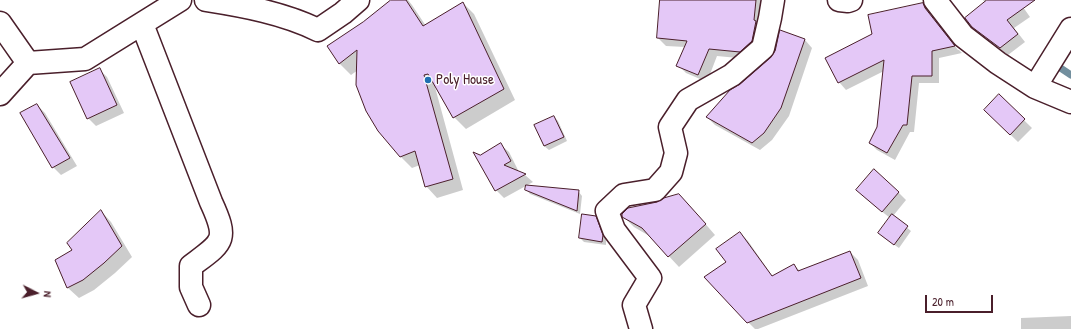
<!DOCTYPE html>
<style>
body{margin:0}
#map{position:relative;width:1071px;height:329px;overflow:hidden;background:#fff;font-family:"Patrick Hand",sans-serif}
canvas{display:block}
.north{position:absolute;left:16px;top:273px;width:40px;height:40px;-webkit-text-stroke:3px #fff;paint-order:stroke;rotate:96deg;font-size:11px;font-weight:700;line-height:16px;text-align:center;color:#4a1f2b}
.north::after{content:'';display:block;margin:auto;width:14px;height:18px;background:#4a1f2b;clip-path:polygon(50% 0,100% 100%,50% 72%,0 100%)}
.scale{position:absolute;left:925px;top:295px;width:68px;height:18px;box-sizing:border-box;border:2px solid #4a1f2b;border-top:0;padding-left:5px;font-size:12px;line-height:14px;white-space:nowrap;color:#4a1f2b;-webkit-text-stroke:3px #fff;paint-order:stroke}
</style>
<div id="map">
<canvas width="1071" height="329"></canvas>
<div class="north">N</div>
<div class="scale">20 m</div>
</div>
<script>
const ctx = document.querySelector('canvas').getContext('2d');
ctx.lineJoin = 'round';
function paint(path, color) { ctx.fillStyle = color; ctx.fill(path, 'evenodd'); }
function trace(path, color, width, dash) { ctx.strokeStyle = color; ctx.lineWidth = width; ctx.lineCap = dash ? 'butt' : 'round'; ctx.setLineDash(dash || []); ctx.stroke(path); }
function write(font, color, halo, rows, align = 'center') {
  ctx.font = font + ' "Patrick Hand",sans-serif'; ctx.lineWidth = 3; ctx.setLineDash([]); ctx.textBaseline = 'middle'; ctx.strokeStyle = halo; ctx.fillStyle = color; for (const [text, x, y, turn = 0] of rows) {
    ctx.save(); ctx.translate(x, y); ctx.rotate((+turn || 0) * Math.PI / 180); ctx.textAlign = isNaN(turn) ? turn : align; if (halo) ctx.strokeText(text, 0, 0); ctx.fillText(text, 0, 0); ctx.restore();
  }
}
const shadow = new Path2D(`
 M392,0H408L412,5L426,26L463,3L474,14L515,100L466,129L454,117L436,86L435,87L463,190L437,198L426,186L420,165L412,168L401,157L358,70L351,75L340,64L328,46L363,23Z
 M661,0H765L762,28L748,59L717,56L707,82L686,73L678,65L685,47L666,46L658,38Z
 M983,0H1018L1030,17L1014,28L1025,42L1008,55L981,34L973,26L985,3Z
 M923,4L930,12L931,14L929,11H926L958,50H959L962,53L939,58V83H919L914,132H910L895,160L877,150L870,143L878,127L884,71L846,90L839,82L873,34Z
 M781,31L805,40L812,48L789,116L772,140L760,150L715,125L707,117L772,58L776,51Z
 M99,69L107,77L124,113L96,126L88,118Z
 M999,96L1032,128L1018,142L985,110Z
 M37,105L45,113L77,166L61,175L53,167Z
 M554,117L558,121L567,141L549,150L544,146L535,125Z
 M501,145L509,152L518,170L516,171L525,175L533,182L504,198L496,190L480,156Z
 M526,189L578,191L582,196L580,214L530,194Z
 M898,192L906,200L893,216L911,231L899,248L883,237L890,218L865,198Z
 M657,203L690,206L715,235L679,267L651,237L634,227L623,216Z
 M101,211L111,222L132,257L115,273L94,290L79,298L68,288L56,261L74,251Z
 M583,215L595,217L599,221L606,240V245L584,242L580,238Z
 M740,233L748,241L773,277L794,265L800,271L850,252L858,260L868,286L758,329H755L748,322L727,263Z
 M1071,316V329H1021V318Z`);
const stream = new Path2D(`
 M1053,63L1071,75`);
const building = new Path2D(`
 M391,0H406L423,26L463,2L504,89L453,118L428,74L424,75L453,179L425,187L415,151L400,157L378,131L366,111L356,85L357,50L339,64L327,46L363,22Z
 M660,0H756L754,20L756,21L752,41L740,52L709,49L698,75L676,66L687,41L657,38Z
 M987,0H1035L1007,20L1018,34L1000,48L972,27L965,18Z
 M923,3L925,8L955,46L932,51V76H912L907,125H903L887,153L869,143L877,127L884,60L838,83L825,58L872,34L868,15Z
 M780,30L805,39L781,108L764,133L752,143L706,117L730,90L740,84L771,57L775,51Z
 M100,68L117,105L87,119L70,82Z
 M999,94L1025,119L1010,135L984,110Z
 M37,104L70,158L52,168L20,113Z
 M554,116L564,137L544,146L534,125Z
 M501,143L511,161L504,165L526,174L495,191L473,152L480,155Z
 M874,169L899,192L882,212L856,190Z
 M526,185L579,190L577,211L525,190Z
 M679,194L706,224L668,257L642,228L622,217V214L628,208L657,202L664,198Z
 M101,210L122,246L104,263L83,280L67,288L55,260L72,250L67,243Z
 M582,214L596,216L603,235L602,242L579,238Z
 M892,214L908,226L894,245L878,233Z
 M740,232L772,276L794,264L798,271L850,251L861,278L747,323L704,277L726,262L716,249Z`);
const minor = new Path2D(`
 M206,0C244,6 283,13 318,30L343,13L358,0
 M839,0L848,1L851,0
 M935,0L963,36L998,63L1035,87L1071,102
 M0,23L28,63
 M142,24L211,202C229,241 223,242 191,266V287L199,305
 M1035,87L1071,29
 M0,94L28,63L85,59L180,0
 M641,329L634,305L650,278L614,230L607,211L624,195L655,190L671,172L676,153L670,127L688,100L732,75L763,48L770,18L773,0`);
const markers = [
 [428,80,4,"#1f6fb2"]
];
const poiNames = [
 ["Poly House",436,80]
];
paint(shadow, '#0003');
trace(stream, '#728f9e', 7);
paint(building, '#e4c8f7');
trace(building, '#4a1f2b', 1);
trace(minor, '#4a1f2b', 25);
trace(minor, '#fff', 22);
for (const [x, y, r, color] of markers) { const dot = new Path2D(); dot.arc(x, y, r, 0, 2 * Math.PI); ctx.fillStyle = color; ctx.fill(dot); trace(dot, '#fff', 1.5); }
write('15px', '#4a1f2b', '#fff', poiNames, 'left');
</script>
